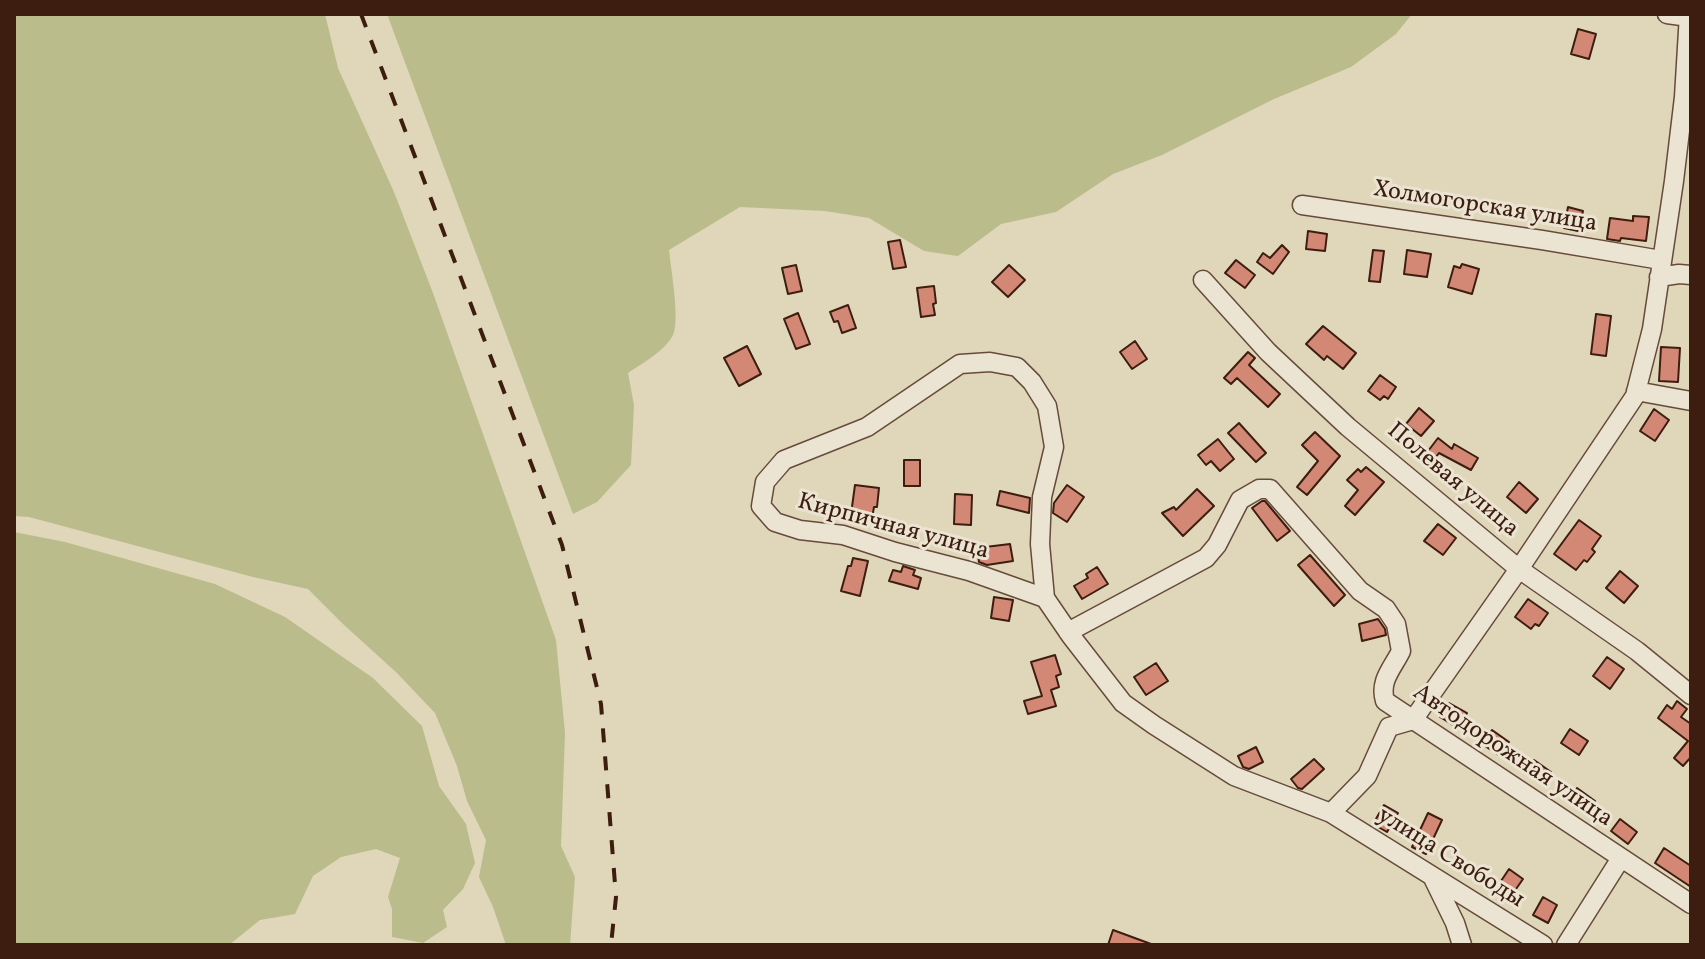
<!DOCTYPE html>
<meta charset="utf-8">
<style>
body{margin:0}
#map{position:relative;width:1705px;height:959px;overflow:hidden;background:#e0d6ba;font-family:Vollkorn,serif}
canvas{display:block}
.frame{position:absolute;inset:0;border:16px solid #3d1d0f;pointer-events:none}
</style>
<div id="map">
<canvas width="1705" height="959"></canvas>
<div class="frame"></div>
</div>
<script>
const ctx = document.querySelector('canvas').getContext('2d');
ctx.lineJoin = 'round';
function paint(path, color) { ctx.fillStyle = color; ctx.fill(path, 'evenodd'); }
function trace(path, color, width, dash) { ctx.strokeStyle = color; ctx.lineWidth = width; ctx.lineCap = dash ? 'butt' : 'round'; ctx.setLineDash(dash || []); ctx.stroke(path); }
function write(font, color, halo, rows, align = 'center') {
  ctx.font = font + ' Vollkorn,serif'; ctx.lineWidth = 6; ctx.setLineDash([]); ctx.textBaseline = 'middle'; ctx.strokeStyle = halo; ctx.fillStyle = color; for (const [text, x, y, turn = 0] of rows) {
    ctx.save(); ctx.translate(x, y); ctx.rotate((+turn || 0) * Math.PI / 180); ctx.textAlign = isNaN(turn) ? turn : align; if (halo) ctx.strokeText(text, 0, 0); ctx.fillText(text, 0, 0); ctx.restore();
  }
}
const green = new Path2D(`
 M14,14H325L338,68L394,192L433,293L556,640L565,733L561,846L575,877L570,945H506L493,907L479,877L486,840L467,801L457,766L435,713L397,673L343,624L308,589L253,577L29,517L14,516Z
 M387,14H1412L1396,34L1351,67L1274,99L1162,155L1113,174L1056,212L1001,224L958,256L924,251L869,218L825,211L740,207L669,250C671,270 679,314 674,332C669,349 641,364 628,373L634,405L631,465L597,502L573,514Z
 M14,532L65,542L215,584L285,617L373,678L422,726L439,786L466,824L475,863L463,889L443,910L447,927L423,943L392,937V909L388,897L400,858L376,849L341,857L313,876L295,914L260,920L229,945H14Z`);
const building = new Path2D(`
 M1578,29L1596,34L1589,59L1571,54Z
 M1568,207L1583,211L1578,231L1564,228Z
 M1633,216L1649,217L1646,241L1621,238L1620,241L1607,239L1610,218L1633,221Z
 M1308,231L1327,234L1325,251L1306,249Z
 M900,240L906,267L893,269L888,242Z
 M1282,245L1289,252L1273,274L1257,262L1263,253L1270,258Z
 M1373,250L1384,251L1380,282L1369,281Z
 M1407,250L1431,254L1427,277L1404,274Z
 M1236,260L1255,275L1245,288L1225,273Z
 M1462,264L1479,269L1472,294L1448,287L1454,266L1460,268Z
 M796,265L802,291L788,294L782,268Z
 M1009,265L1025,280L1008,297L992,282Z
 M934,286L936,303L933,304L935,315L921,317L917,288Z
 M848,305L856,328L842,333L838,321L834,322L830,312Z
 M798,313L810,344L796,349L784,319Z
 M1596,314L1611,316L1606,356L1591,354Z
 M1323,326L1356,353L1343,369L1327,356L1324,360L1306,344Z
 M1135,341L1147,359L1132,369L1120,352Z
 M747,346L761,374L739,386L724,358Z
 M1661,347L1680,348L1678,382L1659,381Z
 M1248,352L1255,358L1249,365L1280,394L1268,407L1237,378L1231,384L1224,378Z
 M1380,375L1396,387L1388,399L1384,396L1380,400L1368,391Z
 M1419,408L1434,421L1421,436L1406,424Z
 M1654,409L1669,420L1655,441L1640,431Z
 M1239,423L1266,453L1256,462L1228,433Z
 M1315,432L1340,456L1307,495L1297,487L1318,461L1302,445Z
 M1438,438L1452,449L1454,444L1478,458L1471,470L1439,453L1433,461L1425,455Z
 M1218,439L1234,459L1220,471L1211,461L1206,465L1198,455Z
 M904,460H920V486H904Z
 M1366,467L1384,482L1355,515L1345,506L1358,490L1347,480L1358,469L1361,472Z
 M1519,482L1538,499L1526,513L1507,497Z
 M855,485L879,488L877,507H874L872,518L851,514Z
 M1067,485L1084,497L1067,522L1053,513L1054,503Z
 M1197,489L1214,506L1183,536L1162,513L1174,507L1176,510Z
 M1000,491L1030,498L1029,513L997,505Z
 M955,494L972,495L971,525L954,524Z
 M1262,501H1265L1290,531L1277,541L1252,508Z
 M1579,520L1601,536L1592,549L1595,552L1587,562L1584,560L1576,570L1554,554Z
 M1438,524L1456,538L1443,555L1424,541Z
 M1010,544L1013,561L987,565L979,562L977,548Z
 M1310,555L1345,595L1334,606L1298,565Z
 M853,558L868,561L860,596L841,591L848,566H851Z
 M903,566L915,570L913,575L921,578L918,589L889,581L893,570L901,572Z
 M1097,567L1108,584L1082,599L1074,586L1088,578L1086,574Z
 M1620,571L1638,586L1624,603L1606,588Z
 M994,597L1013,600L1009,621L991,618Z
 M1528,599L1548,613L1539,626L1535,624L1531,629L1515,617Z
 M1378,619L1385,629L1386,635L1362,641L1359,624Z
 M1055,655L1061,674L1056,676L1059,687L1051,690L1056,706L1028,714L1024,701L1042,696L1031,662Z
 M1607,657L1624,669L1610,689L1593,676Z
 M1156,663L1168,681L1146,695L1134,677Z
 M1677,701L1687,709L1681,717L1691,724V757L1683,766L1674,758L1688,741L1658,718L1667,705L1672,709Z
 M1449,703L1467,713L1458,728L1440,717Z
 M1570,729L1588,741L1579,755L1561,743Z
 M1492,730L1509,742L1500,756L1482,744Z
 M1256,747L1263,762L1249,769L1243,767L1238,756Z
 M1314,759L1324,769L1302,789L1298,788L1291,779Z
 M1534,760L1551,772L1542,784L1525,772Z
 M1577,788L1595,801L1587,813L1569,801Z
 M1384,805L1398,813L1387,832L1373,824Z
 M1428,813L1442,820L1426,854L1412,847Z
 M1620,819L1637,832L1628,844L1611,831Z
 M1664,848L1691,866V887L1655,863Z
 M1509,869L1523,879L1507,902L1493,893Z
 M1543,897L1557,905L1548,923L1533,915Z
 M1113,930L1151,944L1150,945H1108Z`);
const minor = new Path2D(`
 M1667,14L1689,17
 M1302,205L1542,240L1661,260
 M1659,277L1679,274L1691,275
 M1203,280L1268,352L1348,427L1519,569L1637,651L1691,695
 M1636,391L1691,401
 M1045,598L969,571L895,552L843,535L800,530L775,522L761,506L765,482L784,460L867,427L960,364L990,362L1017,367L1032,382L1047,406L1054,447L1042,497L1040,544L1045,598L1071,636L1123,703L1154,725L1234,776L1331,813L1543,945
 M1068,632L1206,558L1217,545L1240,500L1259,489H1270L1360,591L1386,609L1396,624L1401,651C1392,669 1379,681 1385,701L1691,904
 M1331,813L1367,776L1389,727L1413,720L1519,569L1635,396L1652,329L1674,181L1684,97L1689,14
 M1433,878L1455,923L1462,945
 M1566,945L1621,858`);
const rail = new Path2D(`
 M361,14L562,545L601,704L616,897L611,945`);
const streetNames = [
 ["Холмогорская улица",1485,208,9],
 ["Полевая улица",1452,481,40],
 ["Кирпичная улица",893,528,15],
 ["Автодорожная улица",1512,757,34],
 ["улица Свободы",1450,859,32]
];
paint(green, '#babc8b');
paint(building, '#d28875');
trace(building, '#3d1d0f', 2);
trace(minor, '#664b3a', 21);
trace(minor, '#ebe4d2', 18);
trace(rail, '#3d1d0f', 4, [14, 14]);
write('24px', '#3d1d0f', '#ebe4d2', streetNames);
</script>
